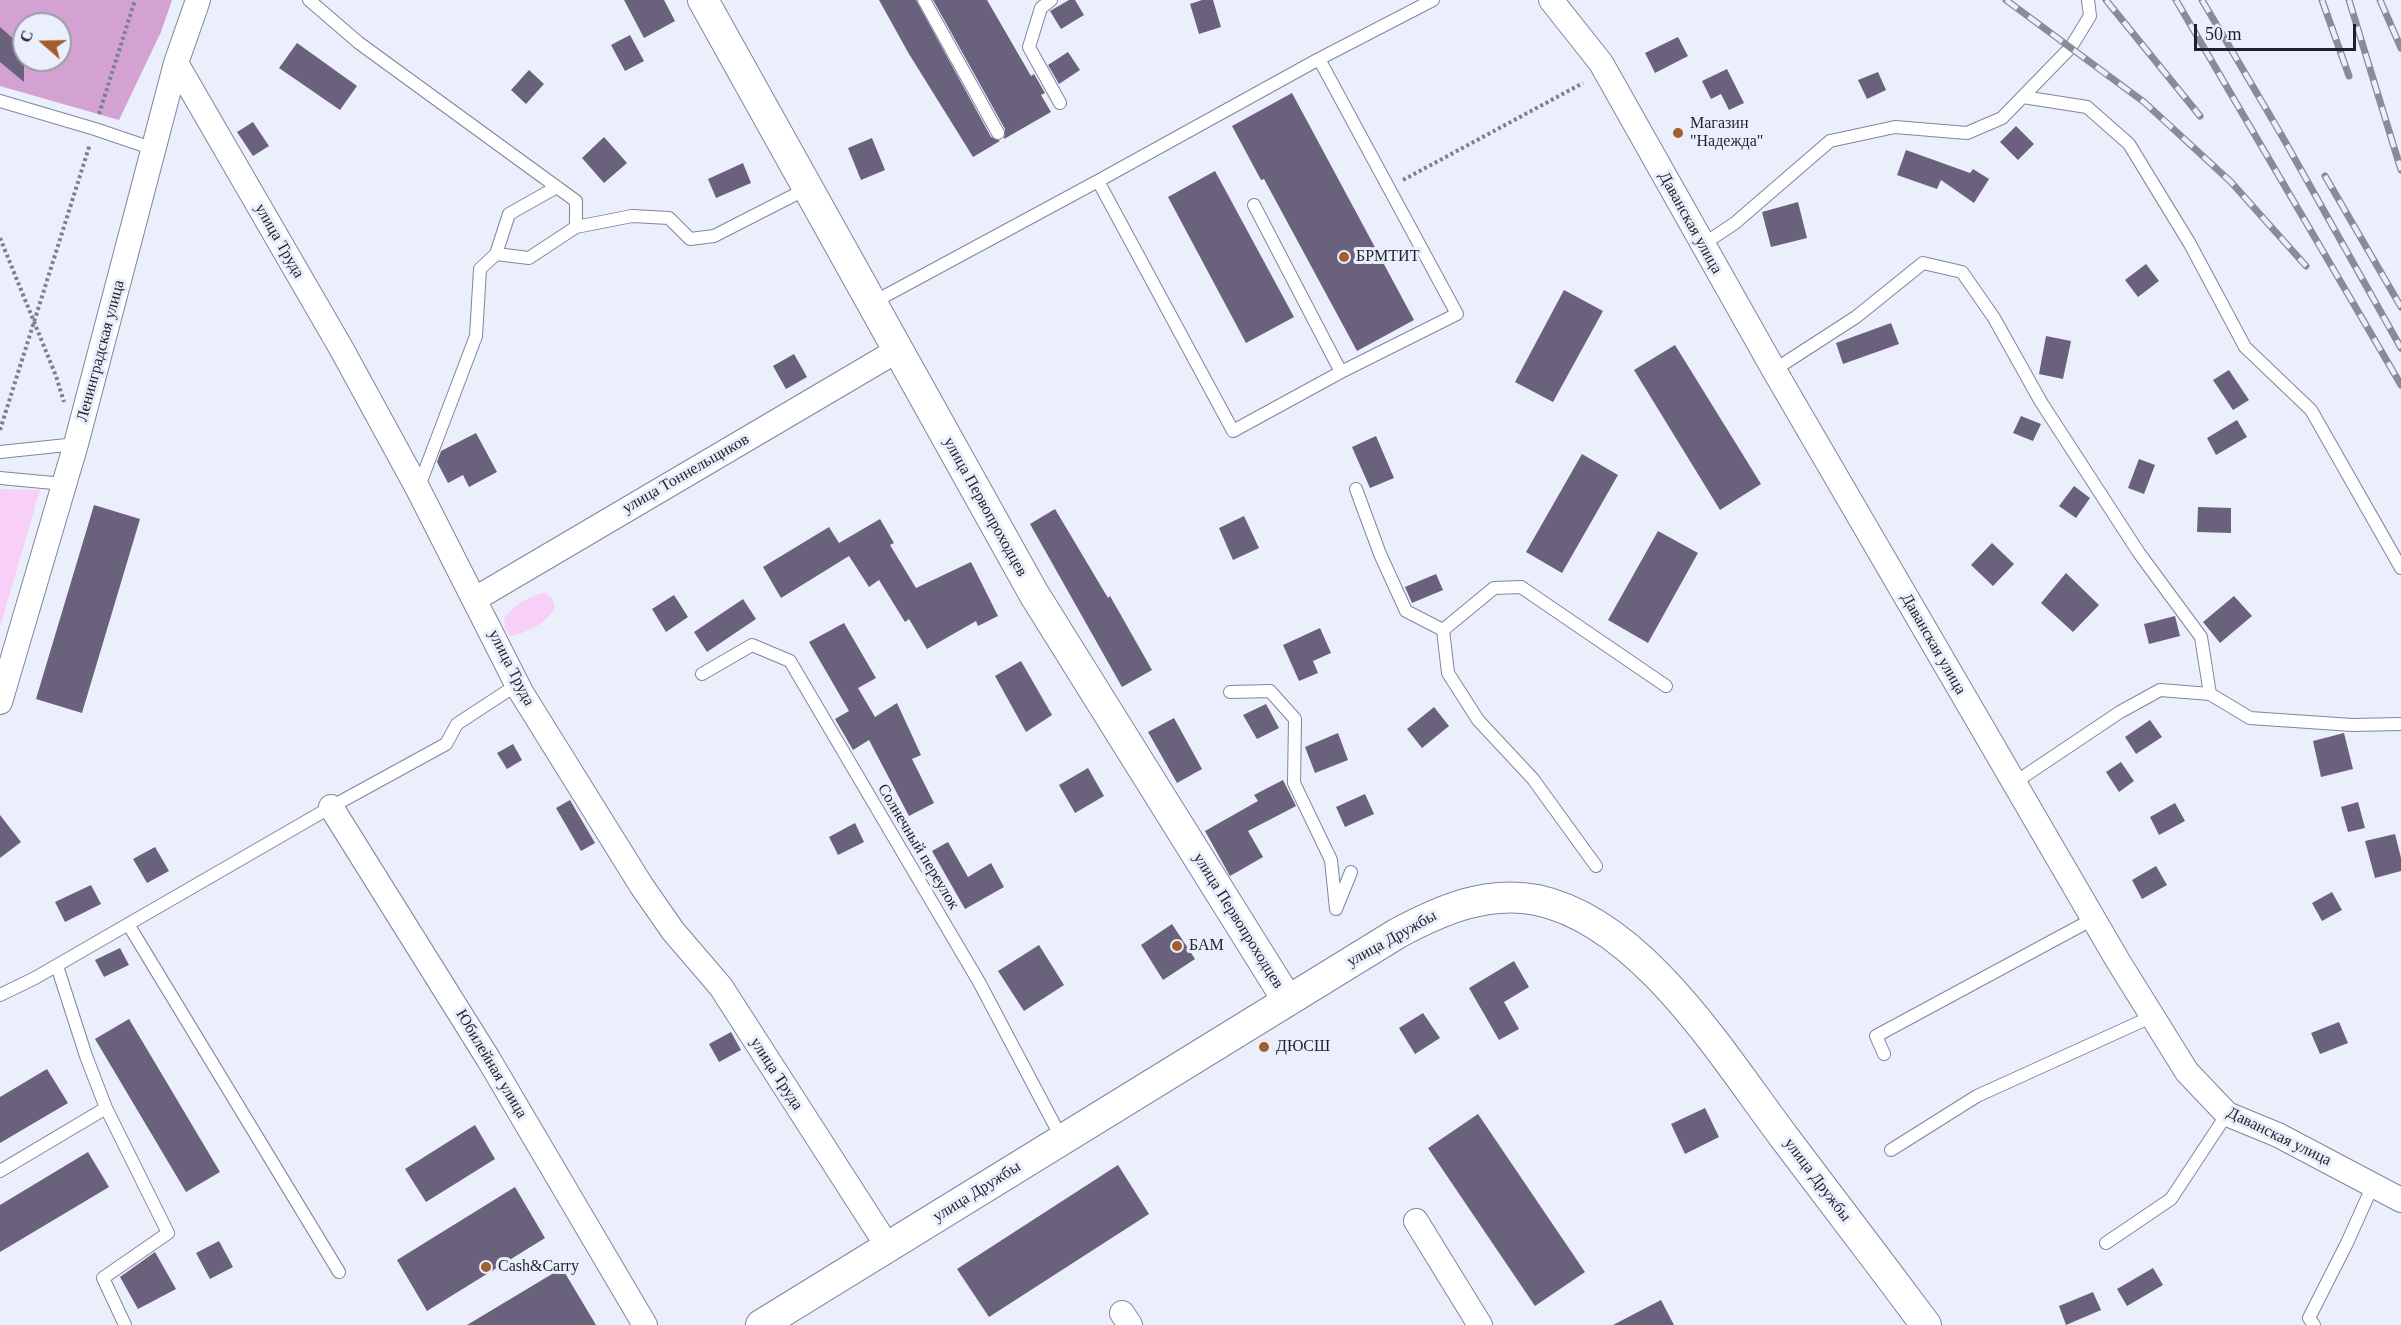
<!DOCTYPE html>
<meta charset="utf-8">
<style>
body{margin:0}
#map{position:relative;width:2401px;height:1325px;overflow:hidden;background:#ebeffc;font-family:Georgia,serif}
canvas{display:block}
.north{position:absolute;left:12px;top:12px;width:60px;height:60px;box-sizing:border-box;background:#ebeffc;border:2px solid #999da9;border-radius:50%;rotate:290deg;font-size:16px;font-weight:700;line-height:24px;text-align:center;color:#1d212c}
.north::after{content:'';display:block;margin:auto;width:21px;height:27px;background:#a25e2f;clip-path:polygon(50% 0,100% 100%,50% 72%,0 100%)}
.scale{position:absolute;left:2194px;top:24px;width:162px;height:27px;box-sizing:border-box;border:3px solid #1d212c;border-top:0;padding-left:8px;font-size:18px;line-height:21px;white-space:nowrap;color:#1d212c;-webkit-text-stroke:4px #ebeffc;paint-order:stroke}
</style>
<div id="map">
<canvas width="2401" height="1325"></canvas>
<div class="north">С</div>
<div class="scale">50 m</div>
</div>
<script>
const ctx = document.querySelector('canvas').getContext('2d');
ctx.lineJoin = 'round';
function paint(path, color) { ctx.fillStyle = color; ctx.fill(path, 'evenodd'); }
function trace(path, color, width, dash) { ctx.strokeStyle = color; ctx.lineWidth = width; ctx.lineCap = dash ? 'butt' : 'round'; ctx.setLineDash(dash || []); ctx.stroke(path); }
function write(font, color, halo, rows, align = 'center') {
  ctx.font = font + ' Georgia,serif'; ctx.lineWidth = 6; ctx.setLineDash([]); ctx.textBaseline = 'middle'; ctx.strokeStyle = halo; ctx.fillStyle = color; for (const [text, x, y, turn = 0] of rows) {
    ctx.save(); ctx.translate(x, y); ctx.rotate((+turn || 0) * Math.PI / 180); ctx.textAlign = isNaN(turn) ? turn : align; if (halo) ctx.strokeText(text, 0, 0); ctx.fillText(text, 0, 0); ctx.restore();
  }
}
const green = new Path2D(`
 M0,489L40,490L0,627Z
 M545,593L552,598L555,608C547,622 527,633 511,636L505,629L504,619C512,607 529,595 545,593Z`);
const forest = new Path2D(`
 M0,0H172L161,32L119,120L0,86ZM24,24H60V60H24Z`);
const building = new Path2D(`
 M624,0H664L675,21L644,38Z
 M879,0H916L991,137L1000,141L973,157L909,54Z
 M933,0H987L1031,76L1034,74L1045,93L1041,95L1051,112L1004,139L1005,129Z
 M1069,0H1075L1084,15L1061,29L1050,11Z
 M1202,0H1213L1221,27L1199,34L1190,4Z
 M0,27L24,48V82L0,62Z
 M630,35L644,61L625,71L611,45Z
 M1678,37L1688,56L1655,73L1645,53Z
 M297,43L357,86L340,110L279,68Z
 M1068,52L1080,70L1059,84L1048,65Z
 M1727,69L1744,103L1729,110L1721,94L1711,99L1702,81Z
 M529,70L544,84L526,104L511,90Z
 M1878,72L1886,90L1867,99L1858,80Z
 M1292,93L1414,320L1357,351L1264,179L1261,180L1232,126Z
 M253,122L269,146L253,156L237,132Z
 M2016,126L2034,144L2018,160L2000,142Z
 M604,137L627,163L604,183L582,158Z
 M872,138L885,170L861,180L848,148Z
 M1906,150L1970,173L1973,169L1989,179L1974,203L1941,180L1937,189L1897,175Z
 M743,163L751,183L716,198L708,179Z
 M1215,171L1294,317L1246,343L1168,197Z
 M1798,202L1807,238L1771,247L1762,212Z
 M2146,264L2159,281L2138,297L2125,280Z
 M1564,290L1603,311L1553,402L1515,382Z
 M1891,323L1899,344L1843,364L1836,343Z
 M2046,336L2071,341L2063,379L2039,374Z
 M1675,345L1761,484L1720,510L1634,370Z
 M794,354L807,377L786,389L773,366Z
 M2229,370L2249,400L2233,410L2213,380Z
 M2021,416L2041,424L2033,441L2013,433Z
 M2237,420L2247,437L2216,455L2207,438Z
 M476,433L497,472L469,487L463,475L448,483L437,462L441,451Z
 M1376,436L1394,478L1370,488L1352,447Z
 M1582,454L1618,475L1562,573L1526,552Z
 M2139,459L2155,465L2144,494L2128,488Z
 M2074,486L2090,498L2076,518L2059,506Z
 M94,505L140,519L82,713L36,699Z
 M2198,507L2231,508V533L2197,532Z
 M1055,509L1108,598L1110,596L1152,670L1122,687L1030,524Z
 M1244,516L1259,548L1233,560L1219,528Z
 M880,519L894,543L890,545L916,588L971,562L998,616L978,626L976,621L927,649L909,619L905,622L879,580L869,587L849,556L781,598L763,567L829,527L839,543Z
 M1658,531L1698,553L1648,643L1608,620Z
 M1992,543L2014,564L1993,586L1971,565Z
 M2066,573L2099,605L2073,632L2041,603Z
 M1436,574L1443,590L1412,603L1405,587Z
 M674,595L688,617L666,632L652,609Z
 M2234,596L2252,616L2220,643L2203,622Z
 M743,599L756,619L707,652L694,632Z
 M2175,616L2180,636L2149,644L2144,624Z
 M844,623L876,678L858,688L875,717L897,703L921,755L912,759L934,803L909,816L869,740L853,750L835,719L849,711L809,642Z
 M1320,628L1331,653L1313,661L1318,673L1299,681L1283,645Z
 M1021,661L1052,715L1026,732L995,676Z
 M1266,704L1279,728L1257,739L1243,715Z
 M1434,707L1449,726L1422,748L1407,729Z
 M1174,718L1202,769L1177,783L1148,732Z
 M2150,720L2162,737L2136,754L2125,737Z
 M1338,733L1348,760L1315,773L1305,747Z
 M2344,733L2353,769L2321,777L2313,741Z
 M513,744L522,760L507,769L497,753Z
 M2121,762L2134,781L2119,792L2106,772Z
 M1088,768L1104,796L1075,813L1059,785Z
 M1283,780L1296,806L1248,831L1263,857L1230,876L1205,831L1258,801L1254,795Z
 M1365,794L1374,814L1345,827L1336,807Z
 M570,800L595,843L581,851L556,808Z
 M2358,802L2365,828L2348,832L2341,807Z
 M2175,803L2185,821L2159,835L2150,817Z
 M0,815L21,842L0,858Z
 M855,823L864,842L838,855L829,837Z
 M2395,834L2401,858V871L2375,878L2365,841Z
 M948,842L968,877L991,863L1004,887L965,909L932,851Z
 M155,847L169,871L147,883L133,859Z
 M2156,866L2167,885L2142,899L2132,880Z
 M91,885L101,904L65,922L55,902Z
 M2332,892L2342,910L2322,921L2312,903Z
 M1172,924L1195,959L1163,980L1141,945Z
 M1039,945L1064,985L1024,1011L998,971Z
 M120,948L129,965L104,977L95,960Z
 M1514,961L1529,987L1504,1002L1519,1029L1499,1040L1469,988Z
 M1423,1013L1440,1038L1415,1054L1399,1028Z
 M129,1019L220,1172L186,1192L95,1039Z
 M2339,1022L2348,1043L2320,1054L2311,1033Z
 M731,1032L741,1050L719,1062L709,1044Z
 M47,1069L68,1103L0,1143V1097Z
 M1705,1108L1719,1137L1685,1154L1671,1124Z
 M1478,1114L1585,1272L1535,1306L1428,1148Z
 M475,1125L495,1159L426,1202L405,1169Z
 M88,1152L109,1187L0,1252V1205Z
 M1118,1165L1149,1214L989,1317L957,1269Z
 M515,1187L545,1238L427,1311L397,1260Z
 M219,1241L233,1267L210,1279L196,1253Z
 M155,1252L176,1289L138,1309L120,1277Z
 M562,1268L596,1325H467Z
 M2153,1268L2163,1285L2127,1306L2117,1289Z
 M2093,1292L2101,1310L2066,1325L2059,1306Z
 M1661,1300L1674,1325H1613Z`);
const path = new Path2D(`
 M99,114L135,0
 M1403,180L1583,83
 M0,238L56,376L64,402
 M0,430L90,144`);
const service = new Path2D(`
 M309,0L359,43L576,201V227L529,258L496,254L480,269L476,336L418,489
 M924,0L998,133
 M1051,0L1041,8L1029,47L1060,103
 M1319,59L1457,314L1341,372L1233,431L1098,181L1319,59L1433,0
 M2023,97L2087,107L2129,144L2190,244L2245,347L2311,410L2401,568
 M0,101L95,129L154,149
 M1254,205L1341,372
 M576,227L632,216L669,218L690,239L714,236L808,188
 M1702,245L1735,223L1830,141L1895,127L1967,133L2002,118L2071,47L2090,16L2088,0
 M496,254L509,214L557,187
 M872,303L1098,181
 M1774,370L1856,317L1923,263L1962,272L1994,318L2041,402L2139,553L2201,637L2210,694L2250,718L2352,725L2401,724
 M0,452L76,444
 M0,478L64,484
 M1356,489L1380,554L1406,611L1443,630L1448,673L1478,720L1533,779L1596,866
 M1443,630L1494,588L1521,587L1666,686
 M702,674L752,645L790,661L979,982L1062,1139
 M1230,692L1270,691L1295,719L1294,783L1331,860L1336,909L1351,872
 M2014,783L2120,712L2160,690L2210,694
 M128,924L339,1272
 M57,966L86,1056L106,1108L168,1233L103,1278L125,1325
 M0,995L35,978L331,807L446,744L457,724L518,684
 M1884,1054L1876,1036L2093,919
 M1891,1150L1977,1096L2151,1017
 M0,1171L106,1108
 M2106,1243L2171,1199L2227,1114
 M2314,1325L2309,1318L2347,1243L2373,1185`);
const minor = new Path2D(`
 M1551,0L1601,63L1774,370L2118,961L2187,1072L2227,1114L2278,1135L2401,1200
 M176,63L341,348L418,489L521,692L641,885L673,931L721,987L888,1247
 M475,599L898,350
 M0,702L76,444L176,63L198,0
 M331,807L489,1060L645,1325
 M1416,1221L1480,1325
 M1122,1313L1130,1325`);
const tertiary = new Path2D(`
 M703,0L1034,594L1288,1001
 M761,1325L1398,933C1441,910 1487,890 1537,900C1642,922 1723,1056 1784,1137C1831,1199 1879,1262 1926,1325`);
const rail = new Path2D(`
 M2006,0L2144,102L2231,182L2306,266
 M2106,0L2200,116
 M2176,0L2401,385
 M2202,0L2282,136L2401,348
 M2322,0L2349,76
 M2349,0L2401,170
 M2380,0L2401,48
 M2325,176L2401,307`);
const markers = [
 [1678,133,6,"#a25e2f"],
 [1344,257,6,"#a25e2f"],
 [1177,946,6,"#a25e2f"],
 [1264,1047,6,"#a25e2f"],
 [486,1267,6,"#a25e2f"]
];
const poiNames = [
 ["Магазин",1690,124],
 ["\"Надежда\"",1690,142],
 ["БРМТИТ",1356,257],
 ["БАМ",1189,946],
 ["ДЮСШ",1276,1047],
 ["Cash&Carry",498,1267]
];
const streetNames = [
 ["Даванская улица",1690,223,61],
 ["улица Труда",279,241,60],
 ["Ленинградская улица",101,351,-75],
 ["улица Тоннельщиков",686,474,-30],
 ["улица Первопроходцев",985,507,61],
 ["Даванская улица",1933,644,60],
 ["улица Труда",511,668,63],
 ["Солнечный переулок",918,847,59],
 ["улица Первопроходцев",1238,921,58],
 ["улица Дружбы",1392,939,-29],
 ["Юбилейная улица",491,1064,59],
 ["улица Труда",776,1074,57],
 ["Даванская улица",2279,1137,26],
 ["улица Дружбы",1817,1180,53],
 ["улица Дружбы",977,1192,-32]
];
paint(green, '#f8cff6');
paint(forest, '#d3a2d2');
paint(building, '#6a617d');
trace(service, '#7d86a2', 14);
trace(minor, '#7d86a2', 26);
trace(tertiary, '#7d86a2', 32);
trace(path, '#7c808c', 4, [3, 3]);
trace(service, '#fff', 12);
trace(minor, '#fff', 24);
trace(tertiary, '#fff', 30);
trace(rail, '#888c98', 7);
trace(rail, '#ebeffc', 4.5, [14]);
for (const [x, y, r, color] of markers) { const dot = new Path2D(); dot.arc(x, y, r, 0, 2 * Math.PI); ctx.fillStyle = color; ctx.fill(dot); trace(dot, '#ebeffc', 2); }
write('16px', '#1d212c', '#ebeffc', poiNames, 'left');
write('16px', '#1d212c', '#ebeffc', streetNames);
</script>
